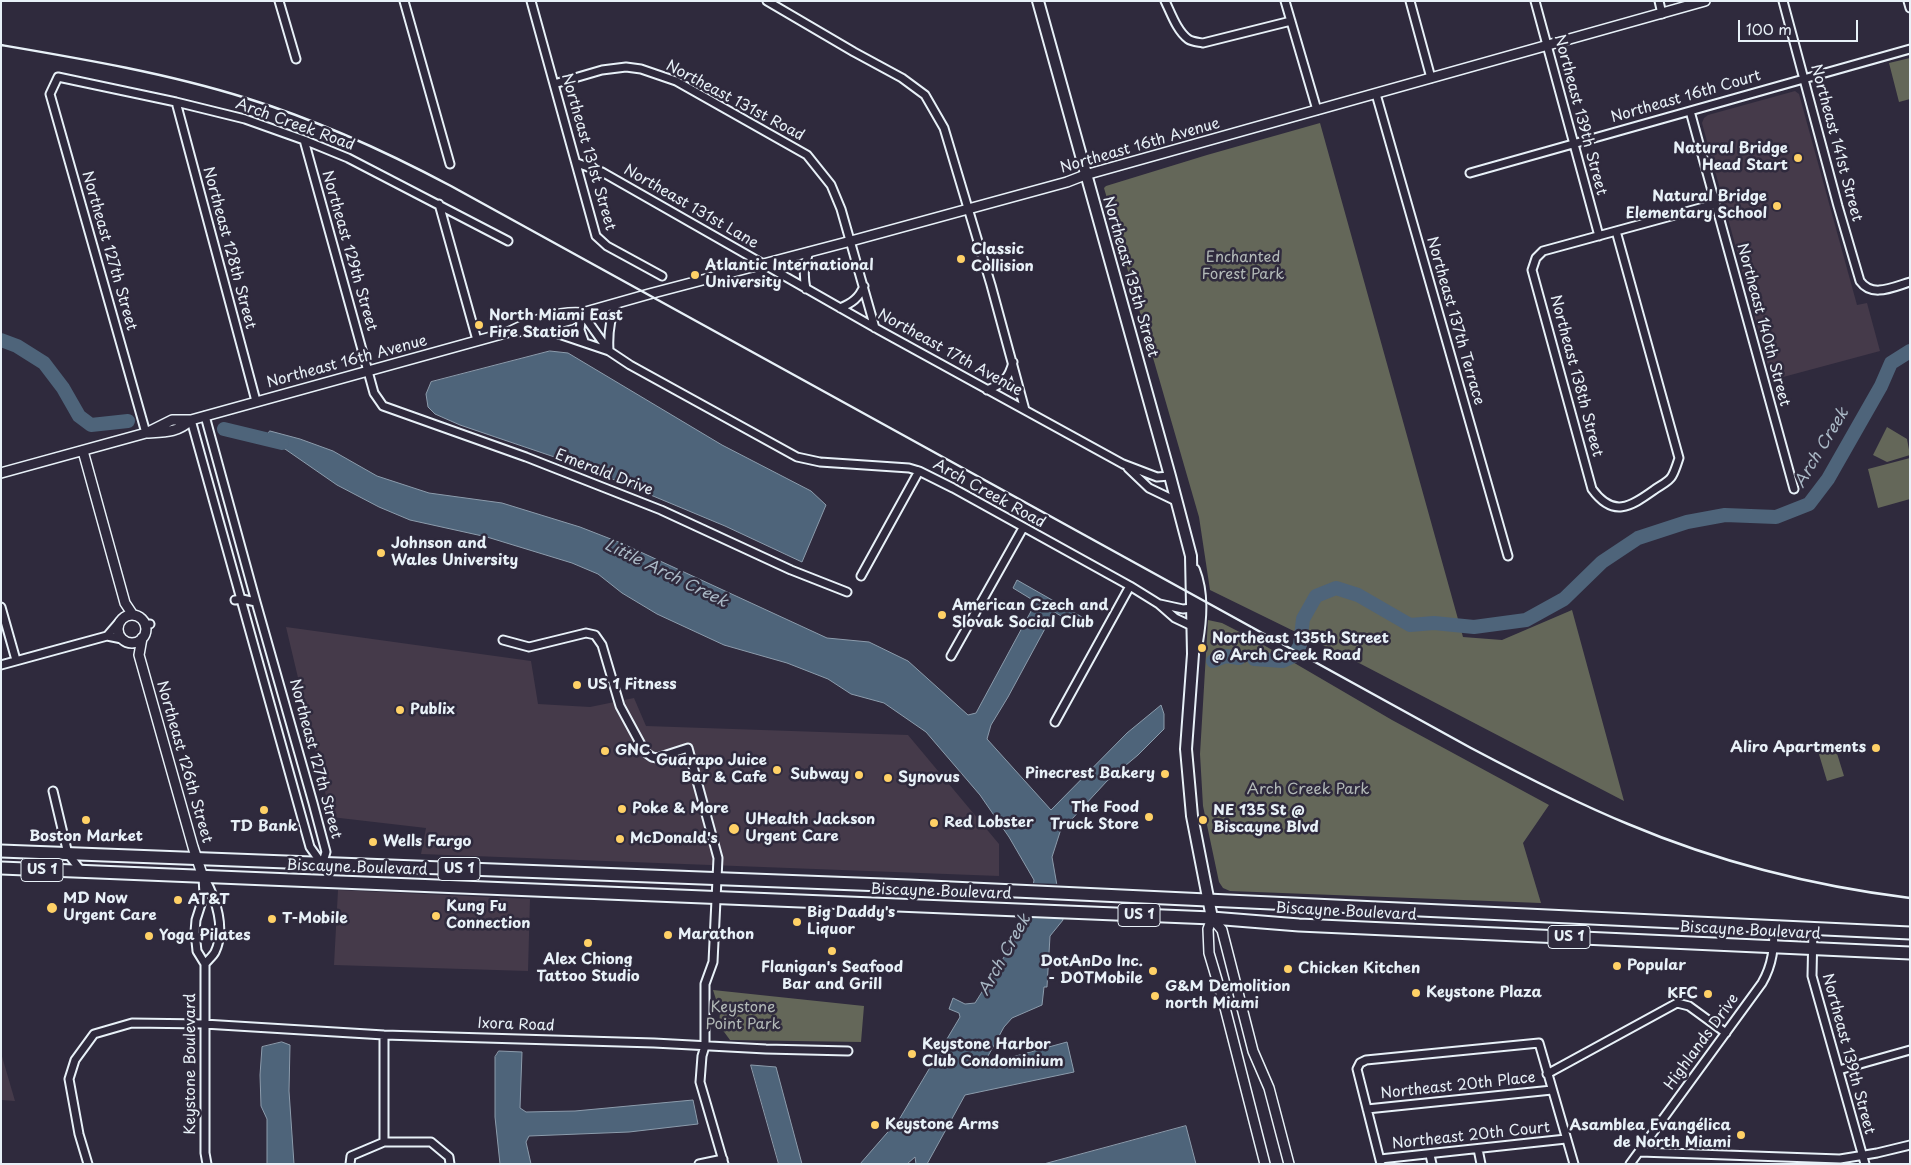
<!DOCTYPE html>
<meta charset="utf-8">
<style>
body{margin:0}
#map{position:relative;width:1911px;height:1165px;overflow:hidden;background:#2f2a3d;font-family:"Playpen Sans",sans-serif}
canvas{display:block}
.frame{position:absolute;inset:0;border:2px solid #e8f1f8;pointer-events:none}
.scale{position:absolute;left:1738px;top:20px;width:120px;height:22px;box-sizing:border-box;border:2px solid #e8f1f8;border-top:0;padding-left:6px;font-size:15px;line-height:18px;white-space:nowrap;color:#e8f1f8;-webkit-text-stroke:4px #2f2a3d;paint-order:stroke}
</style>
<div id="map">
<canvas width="1911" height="1165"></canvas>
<div class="frame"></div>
<div class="scale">100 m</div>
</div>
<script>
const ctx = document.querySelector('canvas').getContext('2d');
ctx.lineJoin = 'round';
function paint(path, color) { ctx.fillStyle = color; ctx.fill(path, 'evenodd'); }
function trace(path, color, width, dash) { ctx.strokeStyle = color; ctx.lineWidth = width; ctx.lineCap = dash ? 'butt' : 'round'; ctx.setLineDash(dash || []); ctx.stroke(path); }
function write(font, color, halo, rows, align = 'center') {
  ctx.font = font + ' "Playpen Sans",sans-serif'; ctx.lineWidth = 5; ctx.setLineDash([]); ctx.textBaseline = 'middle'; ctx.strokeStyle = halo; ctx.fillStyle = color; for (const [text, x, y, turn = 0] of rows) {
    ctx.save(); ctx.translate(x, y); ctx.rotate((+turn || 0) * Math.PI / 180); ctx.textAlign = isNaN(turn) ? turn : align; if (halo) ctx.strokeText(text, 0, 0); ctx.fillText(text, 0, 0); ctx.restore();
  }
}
const built = new Path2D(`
 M1795,91L1799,94L1857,305L1867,303L1880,351L1772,380L1702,123L1704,118L1708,115Z
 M286,627L531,661L538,704L590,707L634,698L646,726L908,735L999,844V876L421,854L426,828L331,817Z
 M338,890L530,899L528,971L334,965Z
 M1,1053L15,1101L1,1100Z`);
const green = new Path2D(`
 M1910,58V99L1899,102L1889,63Z
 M1320,123L1463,637L1502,640L1572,610L1624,801L1359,663L1210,590L1199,517L1104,188L1106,186L1207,155Z
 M1887,427L1907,439L1910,455L1887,462L1873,455Z
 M1910,458V499L1878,508L1868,469Z
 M1208,620L1222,623L1255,640L1392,720L1549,805L1523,843L1541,903L1230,891L1223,888L1219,882L1203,806L1200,754Z
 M1835,747L1844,776L1827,781L1818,751Z
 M713,990L864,1006L861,1042L730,1040L719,1025L720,1012Z`);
const water = new Path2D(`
 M550,351L568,353L722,445L811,491L826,505L802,562L725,526L581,466L460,425L435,414L428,407L426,394L431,382Z
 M270,431L300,439L333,451L377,476L429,493L502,503L580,527L621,543L827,638L869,642L908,661L968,715L976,713L1036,602L1013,588L1017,580L1089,621L1085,629L1054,612L1008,697L991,725L987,739L1051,810L1127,733L1161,705L1164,714V729L1138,755L1107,781L1060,832L1052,857L1063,920L1050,936L1047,987H1044L1042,1005L1012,1018L1004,1027L983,1065L1067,1042L1074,1072L965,1095L927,1164H916L915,1157L907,1164H860L900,1118L960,1017L959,1013L949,1009L953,998L965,1004L975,1003L1028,919L1034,880L1009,837L980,795L926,732L884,703L851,694L828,679L787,663L724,645L657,614L622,593L598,574L572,563L487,537L410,520L379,507L337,485L285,449L264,441Z
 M282,1042L290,1045L289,1091L294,1164H267V1119L261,1106L260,1075L262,1047Z
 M499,1051L522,1052L520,1108L526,1112L575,1111L693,1100L698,1124L629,1132L529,1136L526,1142L531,1164H500L495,1117V1057Z
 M751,1065L776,1067L802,1164H779Z
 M1186,1126L1196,1164H1044Z`);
const pier = new Path2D(`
 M1031,883L1060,884L1066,919L1028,918Z`);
const river = new Path2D(`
 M1,340L17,346L44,363L63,388L79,416L91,425L128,421
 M224,429L282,443
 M1254,659L1283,661L1294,656L1300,645L1303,619L1316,596L1336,588L1358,595L1410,625L1434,623L1474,627L1526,620L1564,599L1602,562L1638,538L1687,522L1725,515L1776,517L1809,504L1828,479L1881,386L1891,363L1910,351
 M1213,661L1226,656L1239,658`);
const minor = new Path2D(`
 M279,1L296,59
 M404,1L450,164
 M531,1L596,236L607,246L662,276
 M767,1L854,52L902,78L925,95L944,128L991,285L1025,410
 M1165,1C1171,13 1177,31 1188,39C1192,42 1198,42 1203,43L1291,21
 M1285,1L1317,110
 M1410,1L1431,78
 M1535,1L1599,236
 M1659,1L1662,14
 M1783,1L1838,206L1860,281C1872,298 1893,287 1910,282
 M1908,1L1910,8
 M554,84L602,70L626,67L641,69L676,81L807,155L831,185L841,209L875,328
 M1376,94L1508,556
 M176,102L256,401
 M1690,111L1794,489
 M304,140L374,393L383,406L526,457L661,510L791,570L847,592
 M577,163L602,172L879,330L1123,464L1157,477L1170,476
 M1470,173L1910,49
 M439,204L477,340
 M1616,231L1679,458C1677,464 1675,471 1672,476C1669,482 1659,486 1654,490C1630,507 1613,518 1592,489L1532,270L1536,258L1543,251L1715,204
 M806,289C803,274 804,266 809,252
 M840,308C852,303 859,298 864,286
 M582,313L609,351L630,365L797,457L820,462L909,468L919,471L953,488L1130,586L1159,604L1175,618L1192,626
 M582,313L580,330L584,341
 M541,328L609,351
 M609,350C608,334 610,319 616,304
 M987,390C1003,384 1009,378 1013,362
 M205,416L256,602L313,803L326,852L322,865
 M191,420L310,847L322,864
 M146,433L50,94L58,77L176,102L245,119L304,140L348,158L508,241
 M1128,468L1149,488L1176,501
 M861,576L919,471
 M235,600L242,599L256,602
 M1160,604L1183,609L1192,608
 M1,607L16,660
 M145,625L150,624
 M107,636L119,622
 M503,640L529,647L586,633L595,635L602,645L620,706L645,752L652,757L657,758L688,748L718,858L713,962L705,984V1046L702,1056L700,1082L724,1164
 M951,656L1023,528
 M1,665L107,636L122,639
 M1055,722L1130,586
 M53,791L68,854L82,872
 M203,877L204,895L196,920L195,932L197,951L205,964V1153L207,1164
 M1813,928L1812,976L1865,1164
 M205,964C208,960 213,956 215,952C226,929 216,899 205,879
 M1839,1070L1910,1050
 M1547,1074L1677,1003L1689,1006L1726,1033
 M1367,1109L1552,1090
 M384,1142V1035
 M1478,1149L1481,1164
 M1640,1152L1840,1159L1877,1153L1910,1145
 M1430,1155L1432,1164
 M1380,1159L1566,1139
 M88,1164L79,1134L69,1079L75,1060L94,1034L132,1023L204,1024L384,1035L654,1043L766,1049L848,1051
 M350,1164L351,1156L384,1142H431L449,1157L450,1164
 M699,1164L723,1159
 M1381,1164L1357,1069L1360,1063L1366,1060L1539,1043L1574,1164
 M1630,1164L1762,983C1773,964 1774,947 1774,926`);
const tertiary = new Path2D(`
 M509,332L533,330L570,320L582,313L649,294L851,241L1067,182L1085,175L1705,1
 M146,433L172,420H191L509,332C532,321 557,311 582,313
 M83,451L125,603L133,615
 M1,473L146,433C165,432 177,433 191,420
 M118 629a14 14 0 1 1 28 0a14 14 0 1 1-28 0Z
 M142,638L139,655L193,847L203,877
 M1265,1164L1223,1000L1209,953L1208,929L1212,918L1222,930L1253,1051L1269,1088L1289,1164`);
const secondary = new Path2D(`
 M1038,1L1170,476L1191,556L1193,654L1186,749L1192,816L1212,918
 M1194,570C1203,593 1201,618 1197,642`);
const primary = new Path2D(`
 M1,851L909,886L1910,933
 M1,868L1212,918L1299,925L1910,953`);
const rail = new Path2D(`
 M1,45C83,59 166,73 246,98C317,120 385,151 451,186L1471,748C1522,775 1574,802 1628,824C1718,862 1813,886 1910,898`);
const markers = [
 [1798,158,5,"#ffd166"],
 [1777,206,5,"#ffd166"],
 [961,259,5,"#ffd166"],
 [695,275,5,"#ffd166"],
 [479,325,5,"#ffd166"],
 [381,553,5,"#ffd166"],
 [942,615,5,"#ffd166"],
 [1202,648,5,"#ffd166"],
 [577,685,5,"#ffd166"],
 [400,710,5,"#ffd166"],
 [1876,748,5,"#ffd166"],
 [605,751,5,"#ffd166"],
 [777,770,5,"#ffd166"],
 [1165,774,5,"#ffd166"],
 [859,775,5,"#ffd166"],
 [888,778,5,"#ffd166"],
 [622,809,5,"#ffd166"],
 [264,810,5,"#ffd166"],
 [1149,817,5,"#ffd166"],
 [86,820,5,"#ffd166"],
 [1203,820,5,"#ffd166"],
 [934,823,5,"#ffd166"],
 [734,829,6,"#ffd166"],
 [620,839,5,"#ffd166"],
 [373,842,5,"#ffd166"],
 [178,900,5,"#ffd166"],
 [52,908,6,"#ffd166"],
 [436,916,5,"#ffd166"],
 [272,919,5,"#ffd166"],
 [797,922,5,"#ffd166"],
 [668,935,5,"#ffd166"],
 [149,936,5,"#ffd166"],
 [588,943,5,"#ffd166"],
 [832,951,5,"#ffd166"],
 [1617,966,5,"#ffd166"],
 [1288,969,5,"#ffd166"],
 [1153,971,5,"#ffd166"],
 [1416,993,5,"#ffd166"],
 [1708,994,5,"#ffd166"],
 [1155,996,5,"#ffd166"],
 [912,1054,5,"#ffd166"],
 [875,1125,5,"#ffd166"],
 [1741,1135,5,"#ffd166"]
];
const shields = [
 [459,869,42],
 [42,870,42],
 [1139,915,42],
 [1569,937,42]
];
const shieldNames = [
 ["US 1",459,869],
 ["US 1",42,870],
 ["US 1",1139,915],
 ["US 1",1569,937]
];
const streetNames = [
 ["Northeast 16th Court",1686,97,-16],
 ["Northeast 131st Road",735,101,28],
 ["Northeast 139th Street",1580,115,75],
 ["Arch Creek Road",295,125,20],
 ["Northeast 141st Street",1836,143,75],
 ["Northeast 16th Avenue",1140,146,-16],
 ["Northeast 131st Street",588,152,74],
 ["Northeast 131st Lane",691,207,30],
 ["Northeast 128th Street",229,248,75],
 ["Northeast 127th Street",109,251,74],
 ["Northeast 129th Street",349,251,74],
 ["Northeast 135th Street",1130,277,74],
 ["Northeast 137th Terrace",1455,321,74],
 ["Northeast 140th Street",1763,325,75],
 ["Northeast 17th Avenue",950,353,29],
 ["Northeast 16th Avenue",347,362,-15],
 ["Northeast 138th Street",1576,376,75],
 ["Emerald Drive",604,473,21],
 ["Arch Creek Road",989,494,29],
 ["Northeast 127th Street",315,759,75],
 ["Northeast 126th Street",184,762,74],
 ["Biscayne Boulevard",357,868,2],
 ["Biscayne Boulevard",941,892,2],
 ["Biscayne Boulevard",1346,912,3],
 ["Biscayne Boulevard",1750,931,3],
 ["Ixora Road",516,1025,2],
 ["Highlands Drive",1702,1042,-54],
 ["Northeast 139th Street",1848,1054,75],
 ["Keystone Boulevard",191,1064,-90],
 ["Northeast 20th Place",1458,1086,-6],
 ["Northeast 20th Court",1471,1136,-6]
];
const poiNames = [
 ["Natural Bridge",1788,149,"right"],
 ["Head Start",1788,166,"right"],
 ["Natural Bridge",1767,197,"right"],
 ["Elementary School",1767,214,"right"],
 ["Classic",971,250],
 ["Collision",971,267],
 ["Atlantic International",705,266],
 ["University",705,283],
 ["North Miami East",489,316],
 ["Fire Station",489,333],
 ["Johnson and",391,544],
 ["Wales University",391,561],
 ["American Czech and",952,606],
 ["Slovak Social Club",952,623],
 ["Northeast 135th Street",1212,639],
 ["@ Arch Creek Road",1212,656],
 ["US 1 Fitness",587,685],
 ["Publix",410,710],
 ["Aliro Apartments",1866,748,"right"],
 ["GNC",615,751],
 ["Guarapo Juice",767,761,"right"],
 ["Bar & Cafe",767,778,"right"],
 ["Pinecrest Bakery",1155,774,"right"],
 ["Subway",849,775,"right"],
 ["Synovus",898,778],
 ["The Food",1139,808,"right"],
 ["Truck Store",1139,825,"right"],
 ["Poke & More",632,809],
 ["NE 135 St @",1213,811],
 ["Biscayne Blvd",1213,828],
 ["UHealth Jackson",745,820],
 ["Urgent Care",745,837],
 ["Red Lobster",944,823],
 ["TD Bank",264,827,"center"],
 ["Boston Market",86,837,"center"],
 ["McDonald's",630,839],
 ["Wells Fargo",383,842],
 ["MD Now",63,899],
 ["Urgent Care",63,916],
 ["AT&T",188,900],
 ["Kung Fu",446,907],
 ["Connection",446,924],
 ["Big Daddy's",807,913],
 ["Liquor",807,930],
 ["T-Mobile",282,919],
 ["Marathon",678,935],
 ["Yoga Pilates",159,936],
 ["Alex Chiong",588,960,"center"],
 ["Tattoo Studio",588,977,"center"],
 ["DotAnDo Inc.",1143,962,"right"],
 ["- DOTMobile",1143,979,"right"],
 ["Popular",1627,966],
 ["Flanigan's Seafood",832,968,"center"],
 ["Bar and Grill",832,985,"center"],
 ["Chicken Kitchen",1298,969],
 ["G&M Demolition",1165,987],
 ["north Miami",1165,1004],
 ["Keystone Plaza",1426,993],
 ["KFC",1698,994,"right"],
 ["Keystone Harbor",922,1045],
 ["Club Condominium",922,1062],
 ["Keystone Arms",885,1125],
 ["Asamblea Evangélica",1731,1126,"right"],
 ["de North Miami",1731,1143,"right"]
];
const parkNames = [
 ["Enchanted",1243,258],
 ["Forest Park",1243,275],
 ["Arch Creek Park",1308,790],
 ["Keystone",743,1008],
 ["Point Park",743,1025]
];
const waterNames = [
 ["Arch Creek",1822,448,-59],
 ["Little Arch Creek",666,574,26],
 ["Arch Creek",1005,955,-61]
];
paint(built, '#453a4a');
paint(green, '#646759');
paint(water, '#4e647a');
trace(water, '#8c9cac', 1);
paint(pier, '#2f2a3d');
trace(river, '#4e647a', 14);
trace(minor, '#e8f1f8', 11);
trace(tertiary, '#e8f1f8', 12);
trace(secondary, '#e8f1f8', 14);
trace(primary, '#e8f1f8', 15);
trace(minor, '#2f2a3d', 7);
trace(tertiary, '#2f2a3d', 9);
trace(secondary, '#2f2a3d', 10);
trace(primary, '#2f2a3d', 11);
trace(rail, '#e8f1f8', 2.5);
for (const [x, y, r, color] of markers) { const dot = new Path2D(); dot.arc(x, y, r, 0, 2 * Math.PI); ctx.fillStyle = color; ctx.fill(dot); trace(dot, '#2f2a3d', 2); }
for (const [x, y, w] of shields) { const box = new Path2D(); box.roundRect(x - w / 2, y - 11.5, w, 23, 4); ctx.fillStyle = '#2f2a3d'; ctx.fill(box); trace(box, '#e8f1f8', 1); }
write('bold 14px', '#e8f1f8', null, shieldNames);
write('15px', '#e8f1f8', '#2f2a3d', streetNames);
write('bold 15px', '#e8f1f8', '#2f2a3d', poiNames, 'left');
write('15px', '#b3bab8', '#2f2a3d', parkNames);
write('italic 16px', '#aab9c6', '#2f2a3d', waterNames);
</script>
